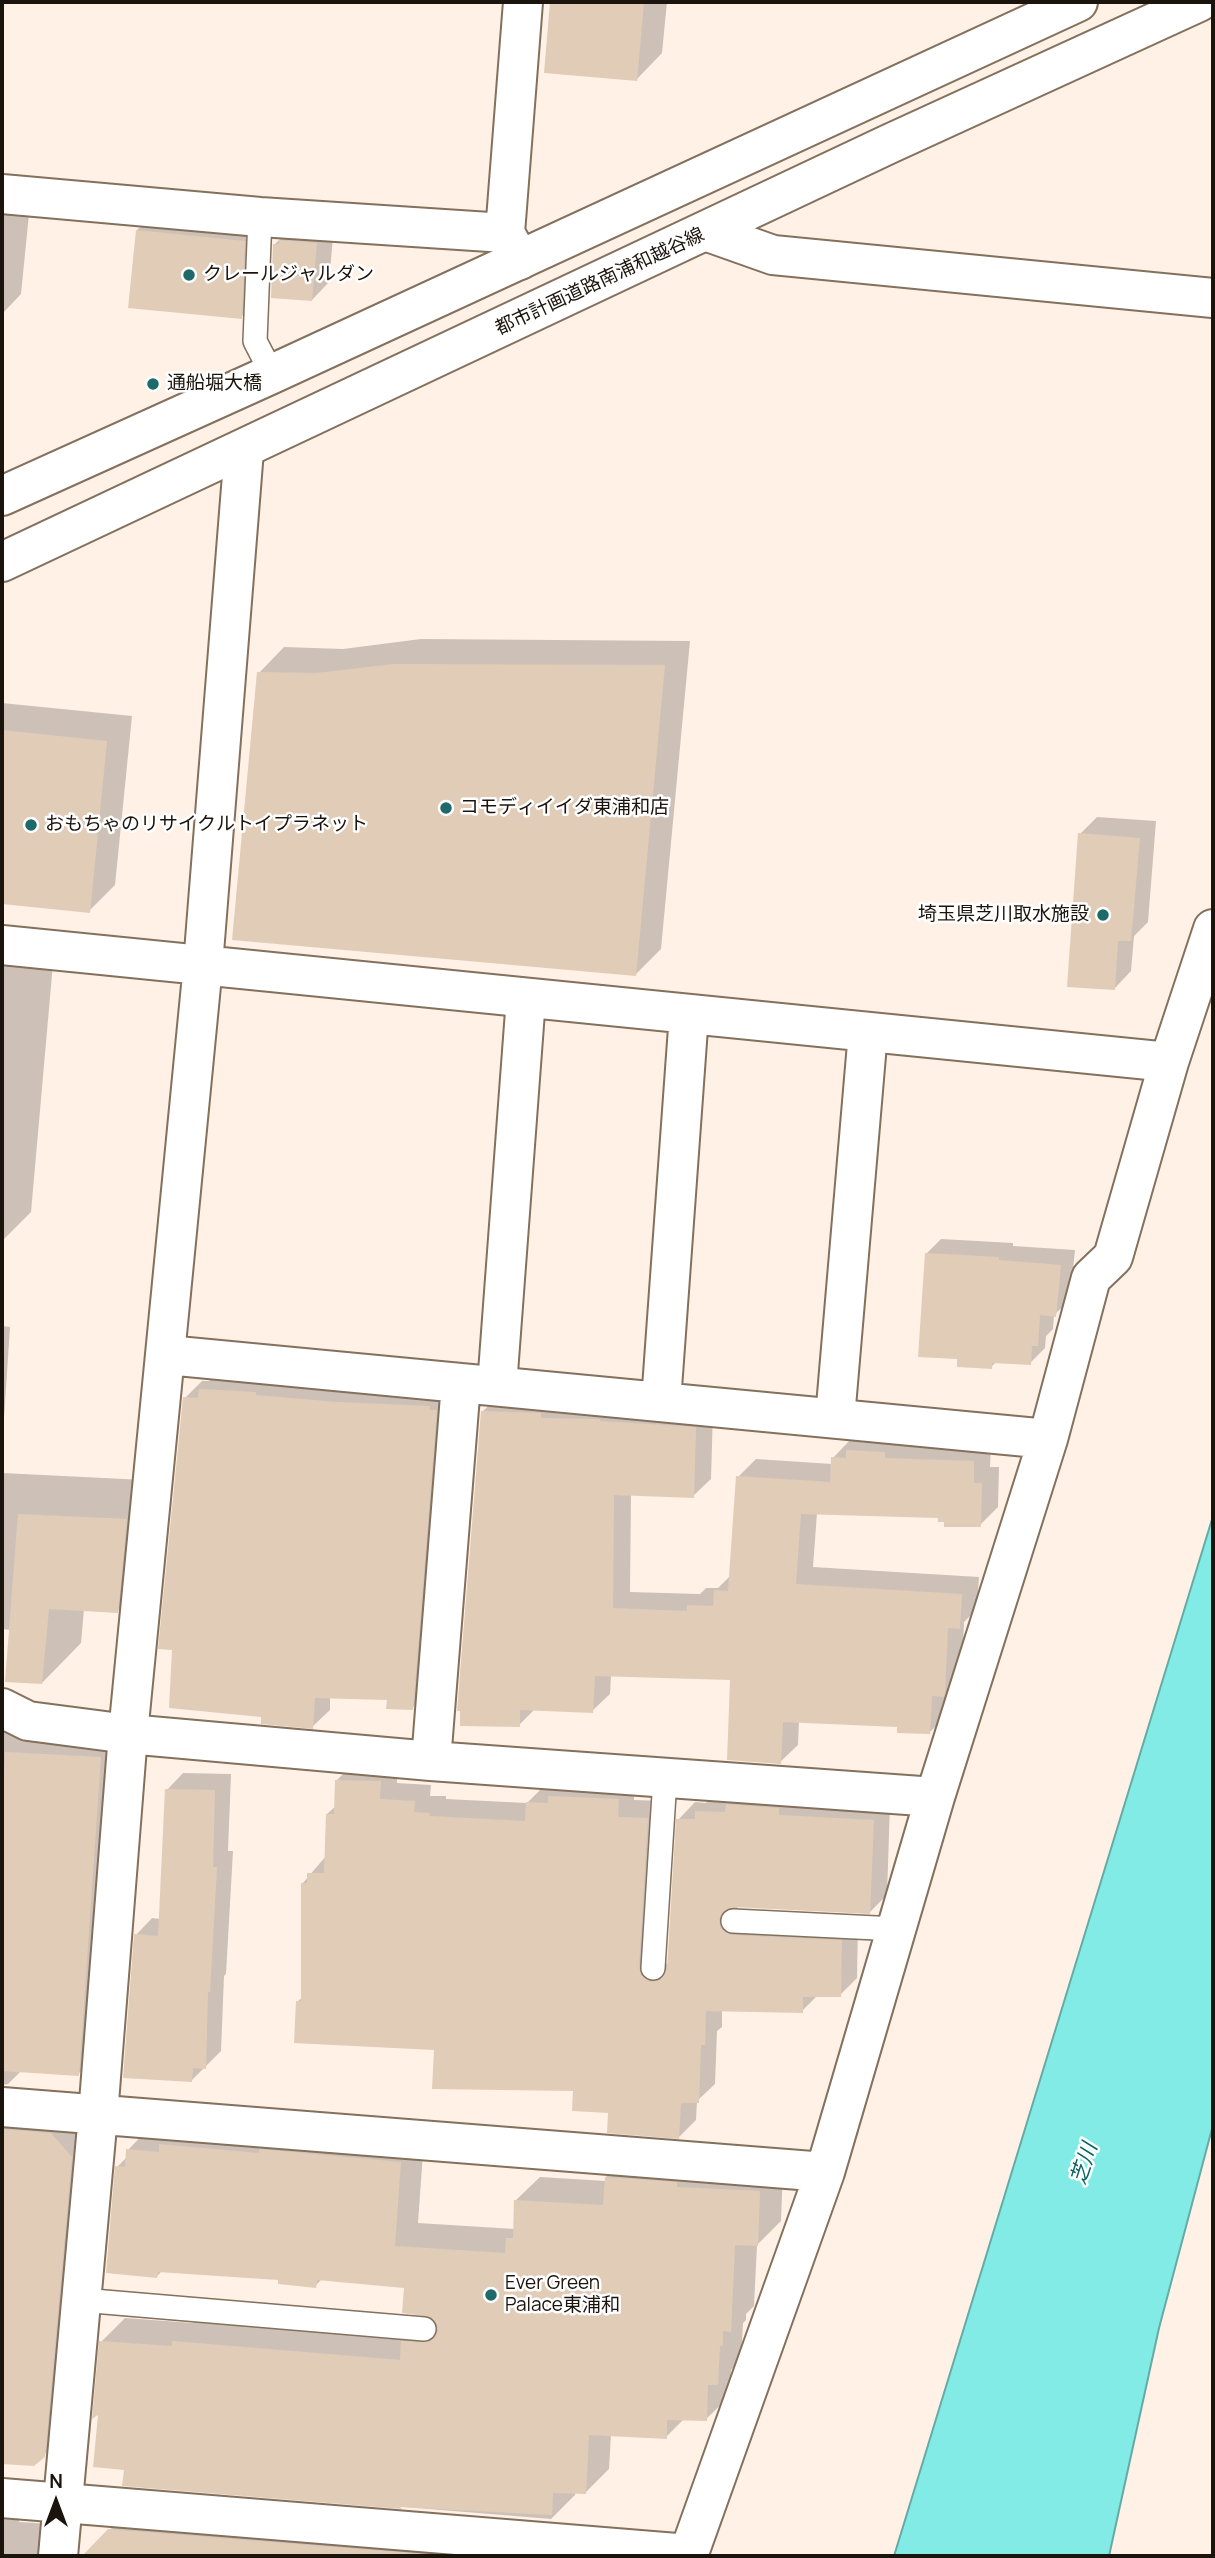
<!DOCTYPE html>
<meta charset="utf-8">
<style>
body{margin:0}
#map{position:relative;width:1215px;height:2558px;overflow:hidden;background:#fff1e5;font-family:Manrope,sans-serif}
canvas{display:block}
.frame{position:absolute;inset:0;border:4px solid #1b140d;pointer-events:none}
.north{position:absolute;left:21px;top:2467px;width:70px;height:70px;-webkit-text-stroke:5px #fff;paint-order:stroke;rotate:0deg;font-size:19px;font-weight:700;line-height:28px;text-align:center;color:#1b140d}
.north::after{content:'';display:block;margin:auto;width:24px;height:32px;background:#1b140d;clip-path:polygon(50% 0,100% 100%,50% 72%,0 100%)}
</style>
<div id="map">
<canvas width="1215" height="2558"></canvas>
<div class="frame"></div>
<div class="north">N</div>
</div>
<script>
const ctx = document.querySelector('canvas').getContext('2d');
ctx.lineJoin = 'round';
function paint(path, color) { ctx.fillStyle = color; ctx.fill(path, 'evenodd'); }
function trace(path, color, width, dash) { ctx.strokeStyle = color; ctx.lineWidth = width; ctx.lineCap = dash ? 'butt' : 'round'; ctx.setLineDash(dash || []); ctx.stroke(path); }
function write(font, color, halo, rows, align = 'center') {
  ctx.font = font + ' Manrope,"Noto Sans JP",sans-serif'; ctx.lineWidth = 5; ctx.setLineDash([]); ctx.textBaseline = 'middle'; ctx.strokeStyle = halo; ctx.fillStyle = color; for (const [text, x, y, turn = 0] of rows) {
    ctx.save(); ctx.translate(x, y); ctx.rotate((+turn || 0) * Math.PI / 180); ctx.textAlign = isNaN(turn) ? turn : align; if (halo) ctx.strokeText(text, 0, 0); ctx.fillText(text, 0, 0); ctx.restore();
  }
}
const water = new Path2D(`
 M1213,1516V2125L1159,2328L1109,2556H894Z`);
const shadow = new Path2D(`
 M552,2H667L662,53L637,79L546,71Z
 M2,212L29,214L21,294L2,314Z
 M155,213L262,224L259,300L241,317L137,230Z
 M334,226L329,282L312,300L275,244L292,227Z
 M421,639L690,641L661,949L635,975L259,673L284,647L343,649Z
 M2,703L132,716L115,885L89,911L2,902Z
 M1097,817L1156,821L1148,922L1134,936L1131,971L1114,989L1080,834Z
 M2,935L55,941L31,1212L2,1241Z
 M941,1239L1013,1243V1246L1075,1250L1070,1300L1054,1315L1053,1329L1046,1336L1045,1348L1030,1363L997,1361L991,1367L959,1357L926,1254Z
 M2,1326L10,1327L2,1449Z
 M218,1372L446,1389L430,1691L412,1708L389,1698L330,1696V1710L312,1727L185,1398L202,1381H209Z
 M500,1395L713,1411L711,1479L693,1496L631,1494L630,1592L700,1594L706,1588H718L731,1575L738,1477L756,1459L832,1464L833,1458L850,1440L859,1441L866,1434L991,1445L990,1467H999L998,1507L980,1525L946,1520L940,1517L817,1513L813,1567L979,1577L977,1609L964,1622L962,1673L948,1690L947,1715L929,1733L899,1725L799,1721L798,1745L780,1762L732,1679L611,1675L610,1694L592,1711L535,1709L519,1725L482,1412Z
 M2,1473L165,1481L156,1572L117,1611L84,1609L81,1643L42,1683L11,1630L2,1629Z
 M2,1716L118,1740L96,2057L78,2074L21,2071L8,2084L2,2085Z
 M353,1764H397V1783L431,1785L430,1796H446V1799L527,1803L544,1786L635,1782L634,1800L665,1801L657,1958L669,1965L678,1820L695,1802L706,1803L714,1794L890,1804L887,1895L870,1912L736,1905L742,1916L858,1924L857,1978L840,1995H818L802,2011L722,2010V2027L717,2031L715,2084L697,2101L696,2120L679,2137L609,2111L575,2089L436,2048L297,2002L303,1997V1883L326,1856L327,1814L336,1806V1781Z
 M183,1773L231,1774L228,1851H233L226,1974L224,1976L221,2051L192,2080L136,1935L152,1918L160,1919L167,1790Z
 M2,2103L68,2116L89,2139L61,2438L41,2458L2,2455Z
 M151,2126L424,2139L418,2223L515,2229L516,2200L540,2177L606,2181V2177L630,2154L783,2168L781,2221L757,2245L754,2306L746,2314V2320L743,2323L741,2360L731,2370L730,2396L706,2419H684L666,2437L611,2434L609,2469L585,2493L575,2492V2495L551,2519L147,2486L100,2411L101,2342L125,2318L193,2323L197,2318L409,2336L429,2315L406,2286L322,2279L315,2286L280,2278L162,2271L157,2276L117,2167L127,2157L128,2150Z
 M2,2505H20L19,2522L52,2524L51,2556H2Z
 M125,2514L648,2556H85Z`);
const building = new Path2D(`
 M550,2H644L637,81L544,73Z
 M136,230L245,241L242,319L128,308Z
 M279,240L317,243L312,301L271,298L273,244H279Z
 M394,664L665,665L636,976L232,940L257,672L316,673Z
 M2,730L107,741L90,913L2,904Z
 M1078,833L1140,838L1131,941H1118L1115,990L1067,987Z
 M925,1253L999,1257V1260L1061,1265L1056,1317L1040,1315L1038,1346H1032L1031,1365L992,1363V1369L957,1367V1359L918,1357Z
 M199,1389L256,1392V1395L337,1402L430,1406L429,1410H437L413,1710L386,1709L387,1700L315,1698L313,1729L261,1724V1717L169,1708L172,1650L158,1649L183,1397L198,1398Z
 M481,1411L541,1413V1418L600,1419V1421L696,1427L694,1498L614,1495L613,1608L687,1611V1605L713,1606L714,1590L728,1591L736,1476L830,1482L831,1457L846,1458V1450L885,1452V1458L974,1461V1483H982L981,1527H944V1522H938V1518L801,1514L796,1584L962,1594L960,1629L948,1628L945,1692L944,1697L932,1696L930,1734L897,1733V1727L783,1722L781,1764L727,1760L730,1680L595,1676L593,1713L520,1710V1727L460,1726V1711H457Z
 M18,1514L127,1519L118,1613L49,1609L42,1684L5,1682Z
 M5,1752L101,1757L79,2076L2,2071V1773H4Z
 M335,1780L381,1781L380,1799L415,1801L414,1812L430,1813L429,1816L525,1821L526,1802L548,1803V1796L619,1799L618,1817L648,1818L639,1967L641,1975L651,1982L660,1980L667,1969L676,1819H695V1811L725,1812L726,1804L779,1808V1815L874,1820L870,1914L734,1907L722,1913L719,1920L720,1927L725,1932L732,1935L842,1940L841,1997H803V2013L706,2011L705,2045H701L699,2103H681L679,2139L607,2133L608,2113L572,2111L573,2091L432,2089L434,2050L294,2043L296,2001H301V1883H307V1873H324L326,1814H334Z
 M165,1789L215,1790L213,1867H217L210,1992H208L206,2069L193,2068L192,2082L123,2078L134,1934L158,1936Z
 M2,2129L51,2133L72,2157L45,2457L34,2466L2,2464Z
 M159,2144L259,2153V2149L401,2162L395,2246L505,2253L506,2238H513L514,2200L603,2205L605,2177L677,2182V2187L760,2191L758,2246L735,2245L731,2332L723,2331V2346H720L718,2385H708L707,2421L667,2420V2439L589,2435L586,2494L553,2493L552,2515L400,2507L402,2509L122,2486L124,2470L93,2467L98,2415L92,2419L99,2341L172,2346V2341L400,2360L401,2341L429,2342L435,2338L438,2331L437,2324L431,2317L402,2313L404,2288L317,2280L316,2288L278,2284V2280L158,2272L157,2278L106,2273L115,2166L125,2167L126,2149L159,2152Z
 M108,2529L447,2556H82Z`);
const service = new Path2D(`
 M260,217L255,341L272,374
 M733,1921L897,1929
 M653,1968L665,1778
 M81,2300L424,2329`);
const minor = new Path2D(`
 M2,194L260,217L505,233L520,260
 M708,232L773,255L1213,298
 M505,233L523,2
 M2,945L1169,1062
 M167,1355L1048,1439
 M497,1386L526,998
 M661,1402L689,1014
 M835,1418L868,1032
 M2,1708L28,1721L128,1734L431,1761L935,1797
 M431,1761L461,1383
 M2,2107L825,2172
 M2,2498L689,2554
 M58,2556L98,2115L128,1734L203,965L244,450
 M688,2556L825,2172L935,1797L1048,1439L1091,1278L1113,1257L1169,1062L1213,929`);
const tertiary = new Path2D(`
 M2,496L272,374L1078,2
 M2,562L889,144L1199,2`);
const markers = [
 [189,275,7,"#1e6a68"],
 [153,384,7,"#1e6a68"],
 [446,808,7,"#1e6a68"],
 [31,825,7,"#1e6a68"],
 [1103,915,7,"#1e6a68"],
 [491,2295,7,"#1e6a68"]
];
const poiNames = [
 ["クレールジャルダン",203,275],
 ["通船堀大橋",167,384],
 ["コモディイイダ東浦和店",460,808],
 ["おもちゃのリサイクルトイプラネット",45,825],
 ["埼玉県芝川取水施設",1089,915,"right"],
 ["Ever Green",505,2284],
 ["Palace東浦和",505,2306]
];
const streetNames = [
 ["都市計画道路南浦和越谷線",600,282,-25]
];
const waterNames = [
 ["芝川",1085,2164,-72]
];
paint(water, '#83ebe6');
trace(water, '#64aaa5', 2);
paint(shadow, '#0003');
paint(building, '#e1ccb8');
trace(service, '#83705d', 26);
trace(minor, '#83705d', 42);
trace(tertiary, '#83705d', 42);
trace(service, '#fff', 23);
trace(minor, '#fff', 38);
trace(tertiary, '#fff', 38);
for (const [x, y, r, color] of markers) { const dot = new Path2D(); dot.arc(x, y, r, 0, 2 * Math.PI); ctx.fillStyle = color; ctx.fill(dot); trace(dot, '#fff', 2.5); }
write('19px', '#1b140d', '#fff', poiNames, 'left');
write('19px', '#1b140d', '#fff', streetNames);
write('italic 21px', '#086562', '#fff', waterNames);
</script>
